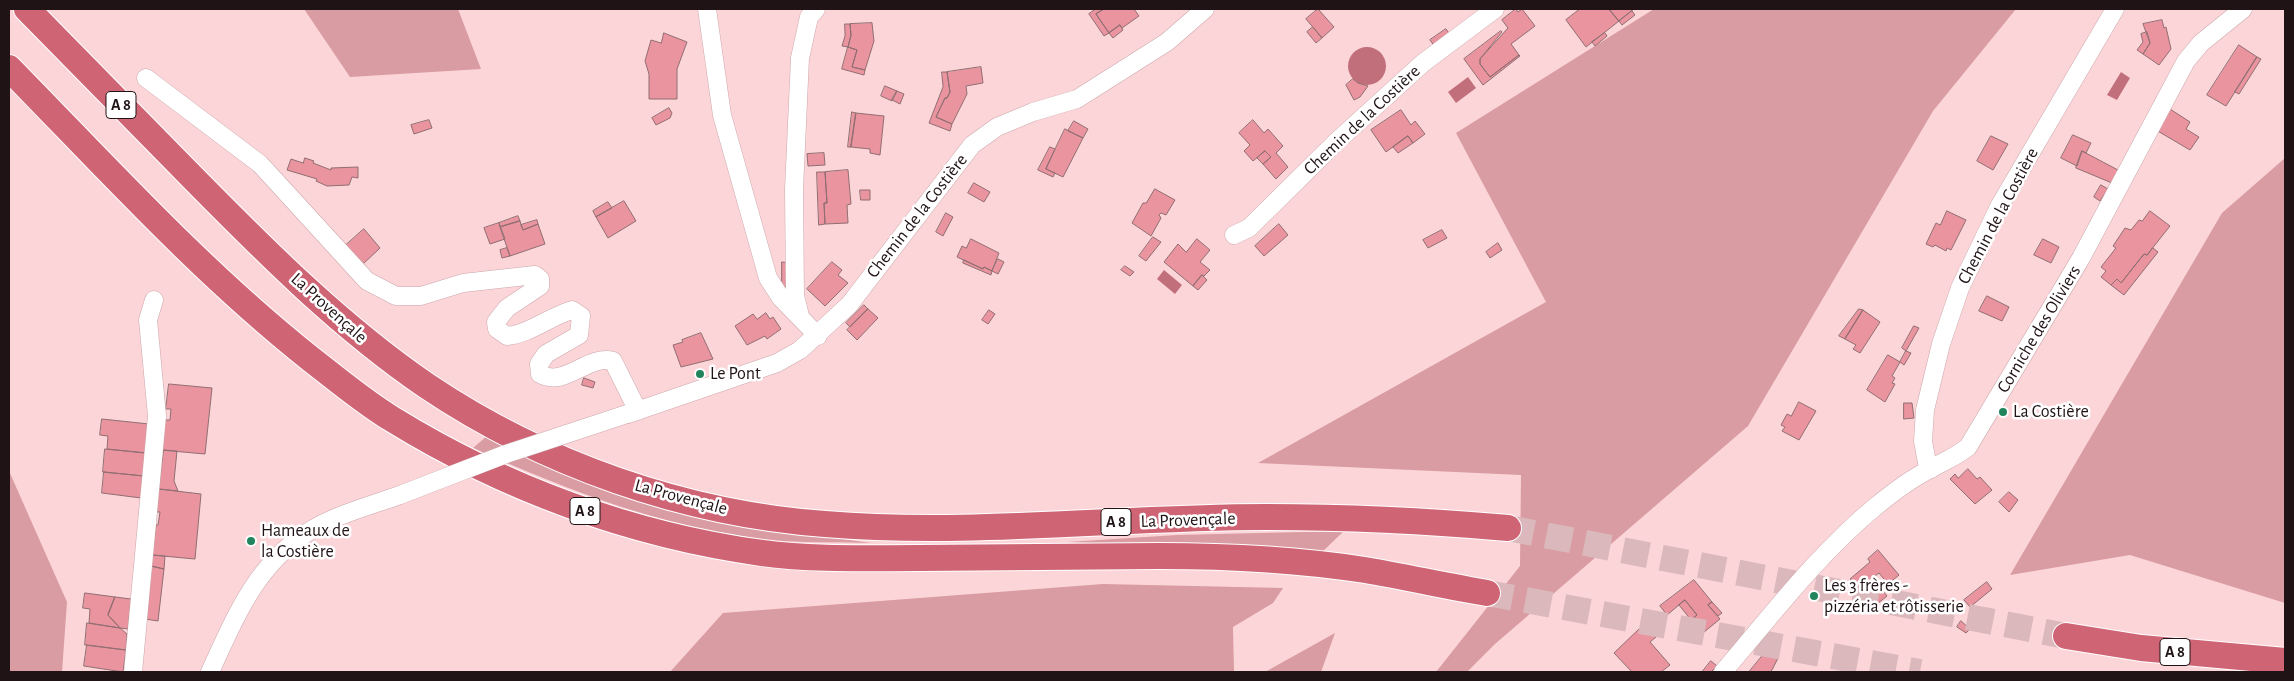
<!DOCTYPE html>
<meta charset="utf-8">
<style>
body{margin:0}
#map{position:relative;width:2294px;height:681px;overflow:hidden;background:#fcd5d9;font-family:"Alegreya Sans",sans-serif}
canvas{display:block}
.frame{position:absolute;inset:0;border:10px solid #201315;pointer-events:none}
</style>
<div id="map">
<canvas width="2294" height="681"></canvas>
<div class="frame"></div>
</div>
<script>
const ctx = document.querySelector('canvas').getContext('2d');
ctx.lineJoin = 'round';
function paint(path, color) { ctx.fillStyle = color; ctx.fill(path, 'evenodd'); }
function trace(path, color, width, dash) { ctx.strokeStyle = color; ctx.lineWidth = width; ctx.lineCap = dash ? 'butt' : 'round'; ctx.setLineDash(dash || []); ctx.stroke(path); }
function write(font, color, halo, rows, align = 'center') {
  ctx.font = font + ' "Alegreya Sans",sans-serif'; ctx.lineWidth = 5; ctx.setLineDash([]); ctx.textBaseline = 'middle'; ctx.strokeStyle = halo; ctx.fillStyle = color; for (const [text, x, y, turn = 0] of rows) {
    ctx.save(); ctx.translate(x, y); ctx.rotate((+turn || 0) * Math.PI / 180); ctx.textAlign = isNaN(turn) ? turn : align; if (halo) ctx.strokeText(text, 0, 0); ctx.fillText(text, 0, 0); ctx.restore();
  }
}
const green = new Path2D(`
 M304,9H458L481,69L350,77Z
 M1654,9H2016L1933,111L1748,426L1495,644L1467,672H1436L1520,566L1521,475L1258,463L1546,302L1456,133Z
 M2285,158V603L2130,555L2010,575L2222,213Z
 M488,435L755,527L871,543C842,542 812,543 783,541C671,531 574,493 473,448Z
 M9,471L67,602L62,672H9Z
 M1344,531L1322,552L1067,542L1177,535Z
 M1103,584L1283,588L1273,603L1233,627L1234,672H670L723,613Z
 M1335,633L1321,672H1265Z`);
const water = new Path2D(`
 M1348 66a19 19 0 1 1 38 0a19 19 0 1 1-38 0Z
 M2121,72L2130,78L2117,100L2107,95Z
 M1468,77L1476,88L1456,103L1448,92Z
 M1164,270L1182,285L1175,294L1157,279Z`);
const building = new Path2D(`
 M1096,9H1104L1096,14L1109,33L1104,36L1089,14Z
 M1104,9H1134L1139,16L1122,28L1120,25L1109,33L1096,14Z
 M1318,9L1334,27L1322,38L1306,19Z
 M1516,9L1518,12L1522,9L1535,26L1511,44L1519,55L1490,77L1480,64V59L1508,28L1502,20Z
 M1580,9H1609L1619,21L1586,47L1566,20Z
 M1609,9H1634L1619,21Z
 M1632,11L1635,15L1622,25L1619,21Z
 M2162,20L2164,28L2166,27L2171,49L2159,65L2143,54L2150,43L2143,24Z
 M872,23L874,41L865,70L852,67L857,50L848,47L851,35L850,24Z
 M845,24H850L851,35L848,47L842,46L845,36Z
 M1120,25L1123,30L1113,38L1109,33Z
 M1313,27L1322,38L1316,43L1307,32Z
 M1446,29L1451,36L1435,47L1430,40Z
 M1501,31L1502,32L1480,59V64L1490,77L1519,55L1520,56L1483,85L1464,59Z
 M2147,32L2150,43L2143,54L2137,50L2143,42L2141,34Z
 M664,33L687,42L677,69V99H649V74L645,61L651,40L661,43Z
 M1605,33L1607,36L1595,46L1592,42Z
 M2239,45L2257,57L2226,106L2207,95Z
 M848,47L857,50L852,67L865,70L864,75L842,69Z
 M2257,57L2261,59L2239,94L2235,92Z
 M981,67L983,83L966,86L967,94L952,124L936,117L945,98H947L950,92L947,72Z
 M942,72H947L950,92L947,98H945L936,117L952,124L950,131L929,123L943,87Z
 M1353,79L1358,83L1368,86L1360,97L1354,100L1346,85Z
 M885,86L897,91L892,101L881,96Z
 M897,91L904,94L900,104L892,100Z
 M669,108L672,113L670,118L656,125L652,118Z
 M2170,109L2190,122L2186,129L2199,137L2190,150L2156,130Z
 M1401,110L1411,125L1415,121L1425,134L1413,143L1408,136L1386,152L1371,130Z
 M852,112L856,113L851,147H848Z
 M856,113L884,116L880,155L870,153V149L851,147Z
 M429,120L432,128L414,134L411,125Z
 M1253,120L1264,133L1268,129L1283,146L1276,153L1288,167L1276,179L1263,164L1271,157L1265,151L1253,161L1244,151L1250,145L1239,133Z
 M1074,121L1088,129L1083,138L1068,131Z
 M1065,129L1083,138L1063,177L1046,169Z
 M2073,135L2091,143L2086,153L2082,151L2077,166L2061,158Z
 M1408,136L1413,143L1398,153L1393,147Z
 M1991,136L2008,144L1993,170L1977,161Z
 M1050,147L1055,149L1046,169L1055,173L1053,177L1038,170Z
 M1265,151L1271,157L1263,164L1257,158Z
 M2082,151L2118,170L2112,183L2076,168Z
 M824,153L825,165L808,166L807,154Z
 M305,158L314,161L313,163L331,170V168L358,167V178L352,177L349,185L327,186L316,181L317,179L287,170L291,159L303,163Z
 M848,170L851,204L847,205L848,223L825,224L824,203H827L825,172Z
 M817,172H825L827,203H824L825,224L819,225Z
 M974,183L990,192L984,202L968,193Z
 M2101,185L2108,189L2100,201L2094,197Z
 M1155,189L1175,200L1166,215L1161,213L1159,215L1161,218L1151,236L1132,223L1143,203H1146Z
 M860,190H870V200H861Z
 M624,201L636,221L608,238L596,217Z
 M608,202L612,208L596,217L593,211Z
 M1947,211L1966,220L1951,250L1947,248L1946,251L1935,245L1933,247L1926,244L1936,223L1940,225Z
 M2150,211L2170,226L2147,255L2144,254L2121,283L2117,279L2111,285L2101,277L2106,271L2101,267L2116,248L2113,246L2125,228L2131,230L2139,220L2142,221Z
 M946,213L953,217L943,236L936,232Z
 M518,216L520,221L500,227L499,223Z
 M537,220L538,224L523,230L521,225Z
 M520,221L523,230L538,224L545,244L510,256L500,227Z
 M499,223L505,239L490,244L484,228Z
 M1279,224L1288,235L1264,256L1255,246Z
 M364,229L380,248L362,265L345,246Z
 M1442,230L1447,238L1428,248L1423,240Z
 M1153,237L1161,242L1146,261L1139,256Z
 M971,239L999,253L992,271L984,267L983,269L957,257L962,246L966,248Z
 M1197,239L1210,250L1200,262L1210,270L1204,276L1202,275L1193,286L1164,262L1178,244L1186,252Z
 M2043,239L2059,247L2051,263L2034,255Z
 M1498,243L1502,250L1490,258L1486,252Z
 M507,248L510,256L502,258L500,250Z
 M2153,248L2158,252L2124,295L2111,285L2117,279L2121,283L2144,254L2147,255Z
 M998,259L1004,262L998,274L992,271Z
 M964,260L983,269L984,267L992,271L991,275L963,263Z
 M782,262L790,263V286L782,287Z
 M832,262L842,270L838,275L848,283L825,306L807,289Z
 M1125,266L1134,272L1130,276L1121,270Z
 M1202,275L1207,280L1198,290L1193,286Z
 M1987,296L2009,307L2002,321L1979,311Z
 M864,305L868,309L850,327L846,323Z
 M868,309L878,318L857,340L847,330Z
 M1859,309L1863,310L1845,339L1839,336Z
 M989,310L995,314L988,324L982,320Z
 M1863,310L1880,322L1860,353L1853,349L1856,345L1845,339Z
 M766,313L770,319L773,317L781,329L767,339L765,336L747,345L735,326L753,314L757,319Z
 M1914,326L1919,328L1906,351L1902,348Z
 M701,333L713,359L681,367L673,345L683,342L682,340Z
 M1906,351L1911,353L1904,365L1900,362Z
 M1888,355L1900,362L1892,376L1895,378L1892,383L1895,384L1885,402L1867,390Z
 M584,378L595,382L593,388L582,385Z
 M169,384L212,388L205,454L161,450L165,420H170L171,409H166Z
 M1799,402L1816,411L1799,440L1782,431L1785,427L1781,425L1787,414L1791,416Z
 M1904,403H1912L1914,418L1904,419Z
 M102,419L149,424L146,453L107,449L108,436L100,435Z
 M105,449L146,453L144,476L103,472Z
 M164,450L177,451L174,481L178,491L159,489Z
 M1968,469L1977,479L1980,477L1992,490L1975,504L1950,479L1955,474L1958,478Z
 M104,472L144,476L141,498L102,493Z
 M159,489L201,494L195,559L152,555L156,525H158L160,512H157Z
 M2009,492L2018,500L2009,512L1999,502Z
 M1878,550L1899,575L1888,584L1879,573L1872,578L1887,596L1867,612L1849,589L1855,584L1850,579L1870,562L1868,559Z
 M152,555L165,556L164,569L151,566Z
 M151,566L164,569L158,621L145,619Z
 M1694,580L1712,602L1708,605L1720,619L1698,637L1695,635L1690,640L1681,629L1697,615L1685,600L1667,615L1660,606Z
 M1987,582L1992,589L1970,607L1964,600Z
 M85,593L115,597L108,615L120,628L89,623L90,609L83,608Z
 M115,597L131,599L128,629L120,628L108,615Z
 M1685,600L1697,615L1691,620L1679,605Z
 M1712,602L1722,613L1718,616L1708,605Z
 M1961,621L1970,629L1966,633L1957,627Z
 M87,623L120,628L127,634L126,650L85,645Z
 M1646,626L1656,637L1650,642L1670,665L1661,672H1632L1614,653L1640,628Z
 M87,645L126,650L123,672L84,666Z
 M1768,649L1778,658L1772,670L1770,672H1749Z
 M1711,661L1717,666L1711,672H1705L1703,671Z`);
const highwayTunnel = new Path2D(`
 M1508,528L2066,636
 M1487,593L1920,672`);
const minor = new Path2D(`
 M707,9L722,115L768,278L781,298L818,336
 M146,78L260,164L367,281L396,296H421L463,283L535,275L540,279V286L507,308L496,322L497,329L507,336C529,334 549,317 572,310L581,316L579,335L546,354L539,364L540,374C565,388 588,354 613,361L638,411
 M1234,235L1249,228L1336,142L1423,63L1495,9
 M800,316L795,296L794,189L800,58L809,17L816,9
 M628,414L777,363L800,350L849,305L972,145L997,127L1033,112L1077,99L1167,42L1205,9
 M1931,469L1927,463L1923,441L1925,410L1941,344L1960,288L2000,205L2115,9
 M133,672L157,416L148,320L154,300
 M210,672C238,611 260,555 324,523C348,511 375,504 400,495
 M1723,672C1771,616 1818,554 1875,507C1892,493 1912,478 1932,468C1945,461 1957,456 1968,447L2081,258L2186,61L2201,43L2243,9`);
const highway = new Path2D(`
 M27,9C83,66 140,124 196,181C268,254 342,328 427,386C543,464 685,514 825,524C972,536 1119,517 1267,517C1347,517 1428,521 1508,528
 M9,68C107,168 202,273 312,360C338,380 364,402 392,419C504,488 631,535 762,553C814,560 867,558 919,558C999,557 1079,556 1159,556C1225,556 1300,560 1365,570C1406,577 1446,586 1487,593
 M2066,636L2141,648L2285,661`);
const minorBridge = new Path2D(`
 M400,495L506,454L627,414`);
const markers = [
 [700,374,5,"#21845d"],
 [2003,412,5,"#21845d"],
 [251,541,5,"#21845d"],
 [1814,596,5,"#21845d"]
];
const shields = [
 [121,105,30],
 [585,511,30],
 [1116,522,30],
 [2175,652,30]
];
const shieldNames = [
 ["A 8",121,105],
 ["A 8",585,511],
 ["A 8",1116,522],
 ["A 8",2175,652]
];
const streetNames = [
 ["Chemin de la Costière",1362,120,-43],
 ["Chemin de la Costière",917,216,-52],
 ["Chemin de la Costière",1998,216,-62],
 ["La Provençale",329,308,42],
 ["Corniche des Oliviers",2039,329,-59],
 ["La Provençale",681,497,15],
 ["La Provençale",1188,520,-2]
];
const poiNames = [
 ["Le Pont",710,374],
 ["La Costière",2013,412],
 ["Hameaux de",261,531],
 ["la Costière",261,552],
 ["Les 3 frères -",1824,586],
 ["pizzéria et rôtisserie",1824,607]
];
paint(green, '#d89ca2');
paint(water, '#c1707b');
paint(building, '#e9949f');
trace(building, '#906e71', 1);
trace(highwayTunnel, '#dbb8bc', 26, [26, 13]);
trace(minor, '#cca7ab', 19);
trace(highway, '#fff', 28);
trace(minor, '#fff', 18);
trace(highway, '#cf6475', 26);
trace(minorBridge, '#cca7ab', 19, []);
trace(minorBridge, '#fff', 18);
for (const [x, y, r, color] of markers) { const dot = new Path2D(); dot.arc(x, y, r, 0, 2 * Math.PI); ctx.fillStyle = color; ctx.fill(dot); trace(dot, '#fff', 2); }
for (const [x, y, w] of shields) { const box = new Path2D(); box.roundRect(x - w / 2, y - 13.5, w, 27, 4); ctx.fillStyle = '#fff'; ctx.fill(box); trace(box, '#201315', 1); }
write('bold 16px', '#201315', null, shieldNames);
write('18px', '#201315', '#fff', streetNames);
write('18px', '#201315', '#fff', poiNames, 'left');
</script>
